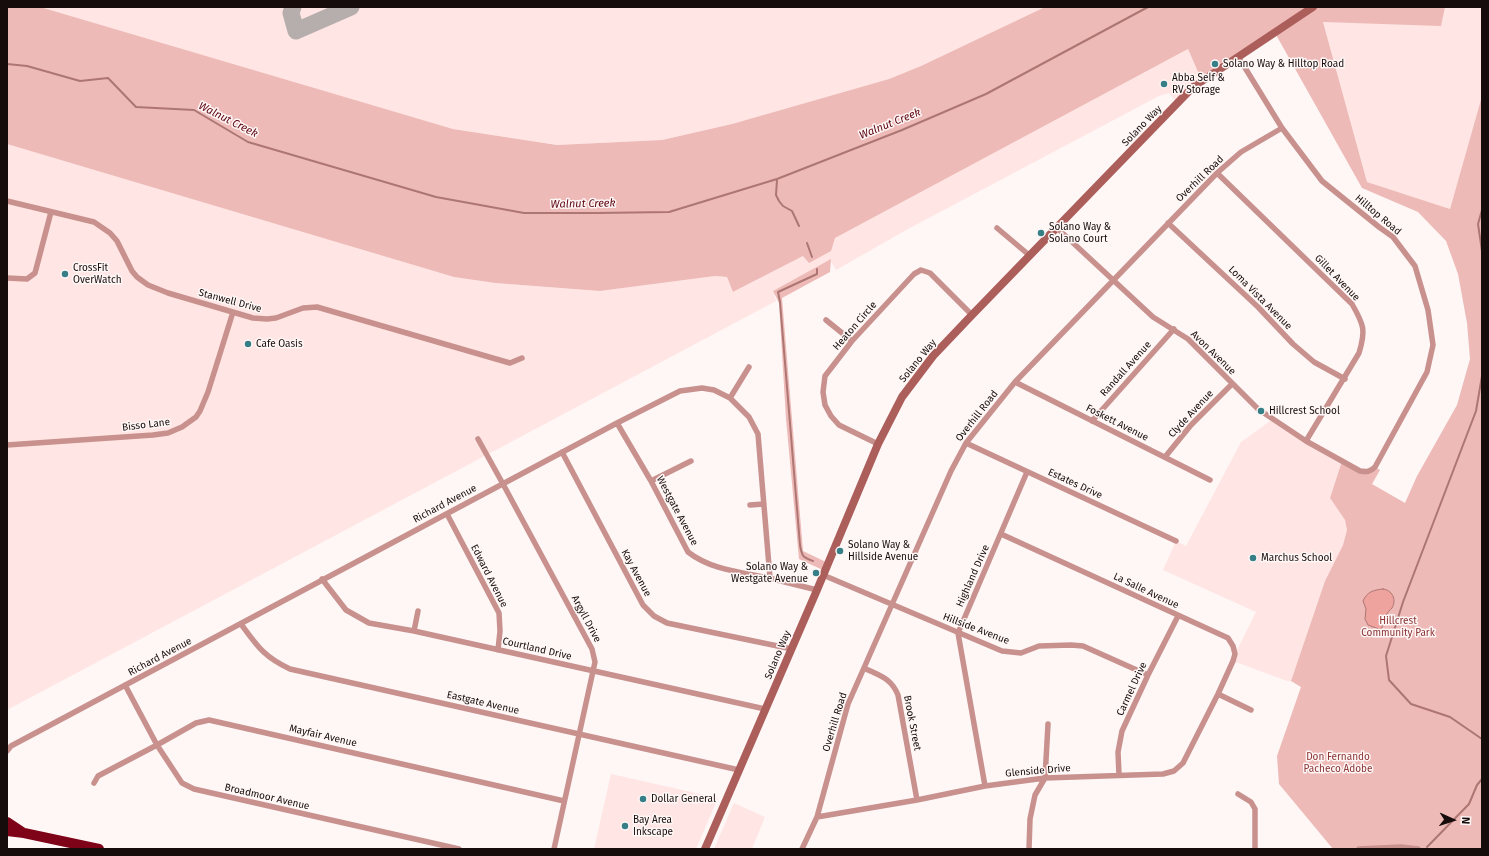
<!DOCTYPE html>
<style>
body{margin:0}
#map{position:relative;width:1489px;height:856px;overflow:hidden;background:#fef7f6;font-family:"Fira Sans",sans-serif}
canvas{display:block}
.frame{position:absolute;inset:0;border:8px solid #160c0b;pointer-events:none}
.north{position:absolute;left:1433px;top:800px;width:40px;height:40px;-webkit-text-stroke:3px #fef7f6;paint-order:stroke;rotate:93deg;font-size:11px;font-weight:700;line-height:16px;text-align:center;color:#160c0b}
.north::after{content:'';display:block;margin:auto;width:14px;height:18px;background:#160c0b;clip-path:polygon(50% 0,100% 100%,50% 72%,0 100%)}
</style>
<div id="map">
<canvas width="1489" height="856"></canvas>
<div class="frame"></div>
<div class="north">N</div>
</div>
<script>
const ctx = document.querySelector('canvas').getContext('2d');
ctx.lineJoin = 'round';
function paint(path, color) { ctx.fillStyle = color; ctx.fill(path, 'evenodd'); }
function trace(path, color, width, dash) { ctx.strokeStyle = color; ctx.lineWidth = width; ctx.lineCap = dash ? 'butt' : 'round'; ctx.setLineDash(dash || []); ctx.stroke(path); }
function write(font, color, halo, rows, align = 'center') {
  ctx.font = font + ' "Fira Sans",sans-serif'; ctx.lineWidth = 3; ctx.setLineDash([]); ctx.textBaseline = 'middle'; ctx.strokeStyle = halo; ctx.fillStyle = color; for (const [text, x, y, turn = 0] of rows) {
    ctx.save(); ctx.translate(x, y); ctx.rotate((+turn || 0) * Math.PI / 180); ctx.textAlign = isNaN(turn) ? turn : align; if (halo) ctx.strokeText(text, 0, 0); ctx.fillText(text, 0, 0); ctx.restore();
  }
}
const built = new Path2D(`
 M33,7H1045L921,66L889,79L732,124L662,140L557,145L453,129Z
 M1445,7H1482V96L1450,209L1367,182L1323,22L1441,25Z
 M1188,49L1202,81L1177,103L1169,93L1159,96L908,229L836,270L830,260L773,291L776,301L7,710V144L454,277L495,283L600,291L715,276L727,277L734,292L803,256L830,251L835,238Z
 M1273,419L1342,461L1330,498L1345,520L1347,530L1343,545L1325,581L1291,681H1287L1233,661L1235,654L1256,612L1163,570L1176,541L1186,546L1241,442Z
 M611,774L718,798L696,849H594Z
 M734,803L765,817L752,849H714Z`);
const green = new Path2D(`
 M7,7H40L453,129L557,145L662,140L732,124L889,79L921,66L1045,7H1445L1441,26L1323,22L1367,182L1450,209L1482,96V849H1333L1279,784L1277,756L1301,687L1291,681L1325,581L1343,545L1347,530L1345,520L1330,498L1342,461L1360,471L1375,467L1380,470L1372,484L1405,503L1417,476L1457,405L1470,359L1467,323L1458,274L1446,241L1418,212L1362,188L1275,33L1202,81L1188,49L835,238L831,251L809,263L803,256L733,292L727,277L715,276L600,291L495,283L454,277L7,144Z
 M831,259L830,272L782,298L803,551L828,563L825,571L799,559L786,419L779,303L773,291Z`);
const water = new Path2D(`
 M1383,589C1392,590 1397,599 1392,608C1390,610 1388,612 1386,615C1384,620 1383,626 1381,630L1368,625L1365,619L1366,609L1363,601C1367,592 1373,590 1383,589Z`);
const stream = new Path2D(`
 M7,64L27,66L80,81L108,78L136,107L194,110L248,142L436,197L524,213H597L669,212L777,179L902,130L986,94L1148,7
 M777,180L776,195L779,201L783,206L792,211L799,226
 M1482,210L1478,224L1482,251
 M807,243L812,257
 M1482,376L1476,411L1403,602L1386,656L1389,680L1411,704L1450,717L1482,739
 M813,561C803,557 802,557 800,545L780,302L778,292L817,274V269
 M1427,847L1469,804L1477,785L1482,779`);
const taxiway = new Path2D(`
 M293,7L291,13L296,31L351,7`);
const street = new Path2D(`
 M1217,173L1352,304C1364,325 1366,330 1359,353L1306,441
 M7,201L94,222L110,233L117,241L132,271L137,277L148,285L168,293L253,318L267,319L276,318L303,308L317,307L496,359L510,363L522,358
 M1168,223L1258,307L1293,344L1314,362L1345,379
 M997,228L1029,255
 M1057,228L1153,317L1188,339L1258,409L1306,441L1360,471C1367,472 1370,472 1375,467L1427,372L1433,345L1428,310L1415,266L1393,237L1379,227L1322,181L1282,128L1239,58
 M7,278L27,279L35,273L51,212
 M826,320L852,341
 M1015,382L1210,480
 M730,398L749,367
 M1092,421L1174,329
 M617,423L651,481L688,552C711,570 741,572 769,578C785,582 801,586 817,590
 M478,439L503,484L592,649L595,662L554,849
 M966,443L1176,541
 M878,444L839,425L831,416L825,405L823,392L825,376L852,341L914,274L921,270L930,273L972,315
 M7,445L153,435L168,433L182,427L196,417L200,411L208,392L233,312
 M562,452L643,605L654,616L667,623L792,649
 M1165,457L1191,425L1232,384
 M651,481L691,461
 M750,505L764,504
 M447,514L499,613L500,631L498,650
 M823,575L1002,651L1021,653L1039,646L1071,645L1083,646L1148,675
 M322,579L346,610L369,623L414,631L765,709
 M241,624C258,647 264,657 290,669L739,770
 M414,631L418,611
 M864,668C880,676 891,678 898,695L917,800
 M125,685L157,745L182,783L194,789L459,849
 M1218,694L1251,710
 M7,751L11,746L617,423L680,391L702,388L714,390L730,398L749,417L758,434L770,578
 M1119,775L1118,752L1122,731L1148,675L1178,616
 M94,783L98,776L157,745L196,723L209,720L564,801
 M985,786L958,633L1027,472
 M1238,794L1251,802L1255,809V849
 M817,817L917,800L985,786L1045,778L1163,774L1174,771L1183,763L1218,694L1233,661L1235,654L1233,646L1228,638L1001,534
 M802,849L817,817L848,704L951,471L966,443L1015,382L1217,173L1241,152L1282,128
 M1029,849L1030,819L1035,795L1045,778L1048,724
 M1359,849L1401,847L1418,849`);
const secondary = new Path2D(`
 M705,849L817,590L878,444L902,397L933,356L972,315L1193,87L1313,7`);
const highway = new Path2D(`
 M7,822L22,832
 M7,831L24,833L99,849`);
const markers = [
 [1215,64,4,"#377f87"],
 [1164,84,4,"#377f87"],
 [1041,233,4,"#377f87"],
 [65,274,4,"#377f87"],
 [248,344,4,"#377f87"],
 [1261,411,4,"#377f87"],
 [840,551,4,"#377f87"],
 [1253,558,4,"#377f87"],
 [816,573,4,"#377f87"],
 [643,799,4,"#377f87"],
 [625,826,4,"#377f87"]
];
const poiNames = [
 ["Solano Way & Hilltop Road",1223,64],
 ["Abba Self &",1172,78],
 ["RV Storage",1172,90],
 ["Solano Way &",1049,227],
 ["Solano Court",1049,239],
 ["CrossFit",73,268],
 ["OverWatch",73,280],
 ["Cafe Oasis",256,344],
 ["Hillcrest School",1269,411],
 ["Solano Way &",848,545],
 ["Hillside Avenue",848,557],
 ["Marchus School",1261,558],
 ["Solano Way &",808,567,"right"],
 ["Westgate Avenue",808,579,"right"],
 ["Dollar General",651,799],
 ["Bay Area",633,820],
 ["Inkscape",633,832]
];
const streetNames = [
 ["Solano Way",1142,126,-46],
 ["Overhill Road",1200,179,-44],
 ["Hilltop Road",1378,215,40],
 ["Gillet Avenue",1337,278,46],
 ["Loma Vista Avenue",1260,298,45],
 ["Stanwell Drive",230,301,15],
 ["Heaton Circle",855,326,-49],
 ["Avon Avenue",1213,353,44],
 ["Solano Way",918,361,-51],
 ["Randall Avenue",1126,369,-48],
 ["Clyde Avenue",1191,414,-47],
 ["Overhill Road",977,416,-52],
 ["Foskett Avenue",1117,423,27],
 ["Bisso Lane",146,425,-7],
 ["Estates Drive",1075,484,25],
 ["Richard Avenue",445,504,-28],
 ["Westgate Avenue",677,511,62],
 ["Kay Avenue",636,573,62],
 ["Edward Avenue",489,576,63],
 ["Highland Drive",973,576,-66],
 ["La Salle Avenue",1146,591,25],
 ["Argyll Drive",586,619,62],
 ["Hillside Avenue",976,629,21],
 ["Courtland Drive",537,649,13],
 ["Solano Way",778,655,-67],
 ["Richard Avenue",160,657,-28],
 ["Carmel Drive",1132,689,-65],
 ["Eastgate Avenue",483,703,13],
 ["Overhill Road",835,722,-73],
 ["Brook Street",912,723,79],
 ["Mayfair Avenue",323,736,13],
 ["Glenside Drive",1038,771,-5],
 ["Broadmoor Avenue",267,797,13]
];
const parkNames = [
 ["Hillcrest",1398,621],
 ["Community Park",1398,633],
 ["Don Fernando",1338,757],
 ["Pacheco Adobe",1338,769]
];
const waterNames = [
 ["Walnut Creek",228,120,27],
 ["Walnut Creek",890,124,-22],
 ["Walnut Creek",583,204,-1]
];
paint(built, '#ffe5e3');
paint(green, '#edbab7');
paint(water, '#eea39f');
trace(water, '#ad7673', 1);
trace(stream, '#ad7673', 2);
trace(taxiway, '#b6aead', 17);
trace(street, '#c8918e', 5.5);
trace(secondary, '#ac5e5b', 8);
trace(highway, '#7f0318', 10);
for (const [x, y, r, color] of markers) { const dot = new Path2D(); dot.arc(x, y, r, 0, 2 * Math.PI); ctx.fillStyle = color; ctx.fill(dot); trace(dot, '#fef7f6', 1.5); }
write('10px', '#160c0b', '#fef7f6', poiNames, 'left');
write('10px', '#160c0b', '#fef7f6', streetNames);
write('10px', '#8b3334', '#fef7f6', parkNames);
write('italic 11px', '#5e0410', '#fef7f6', waterNames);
</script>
